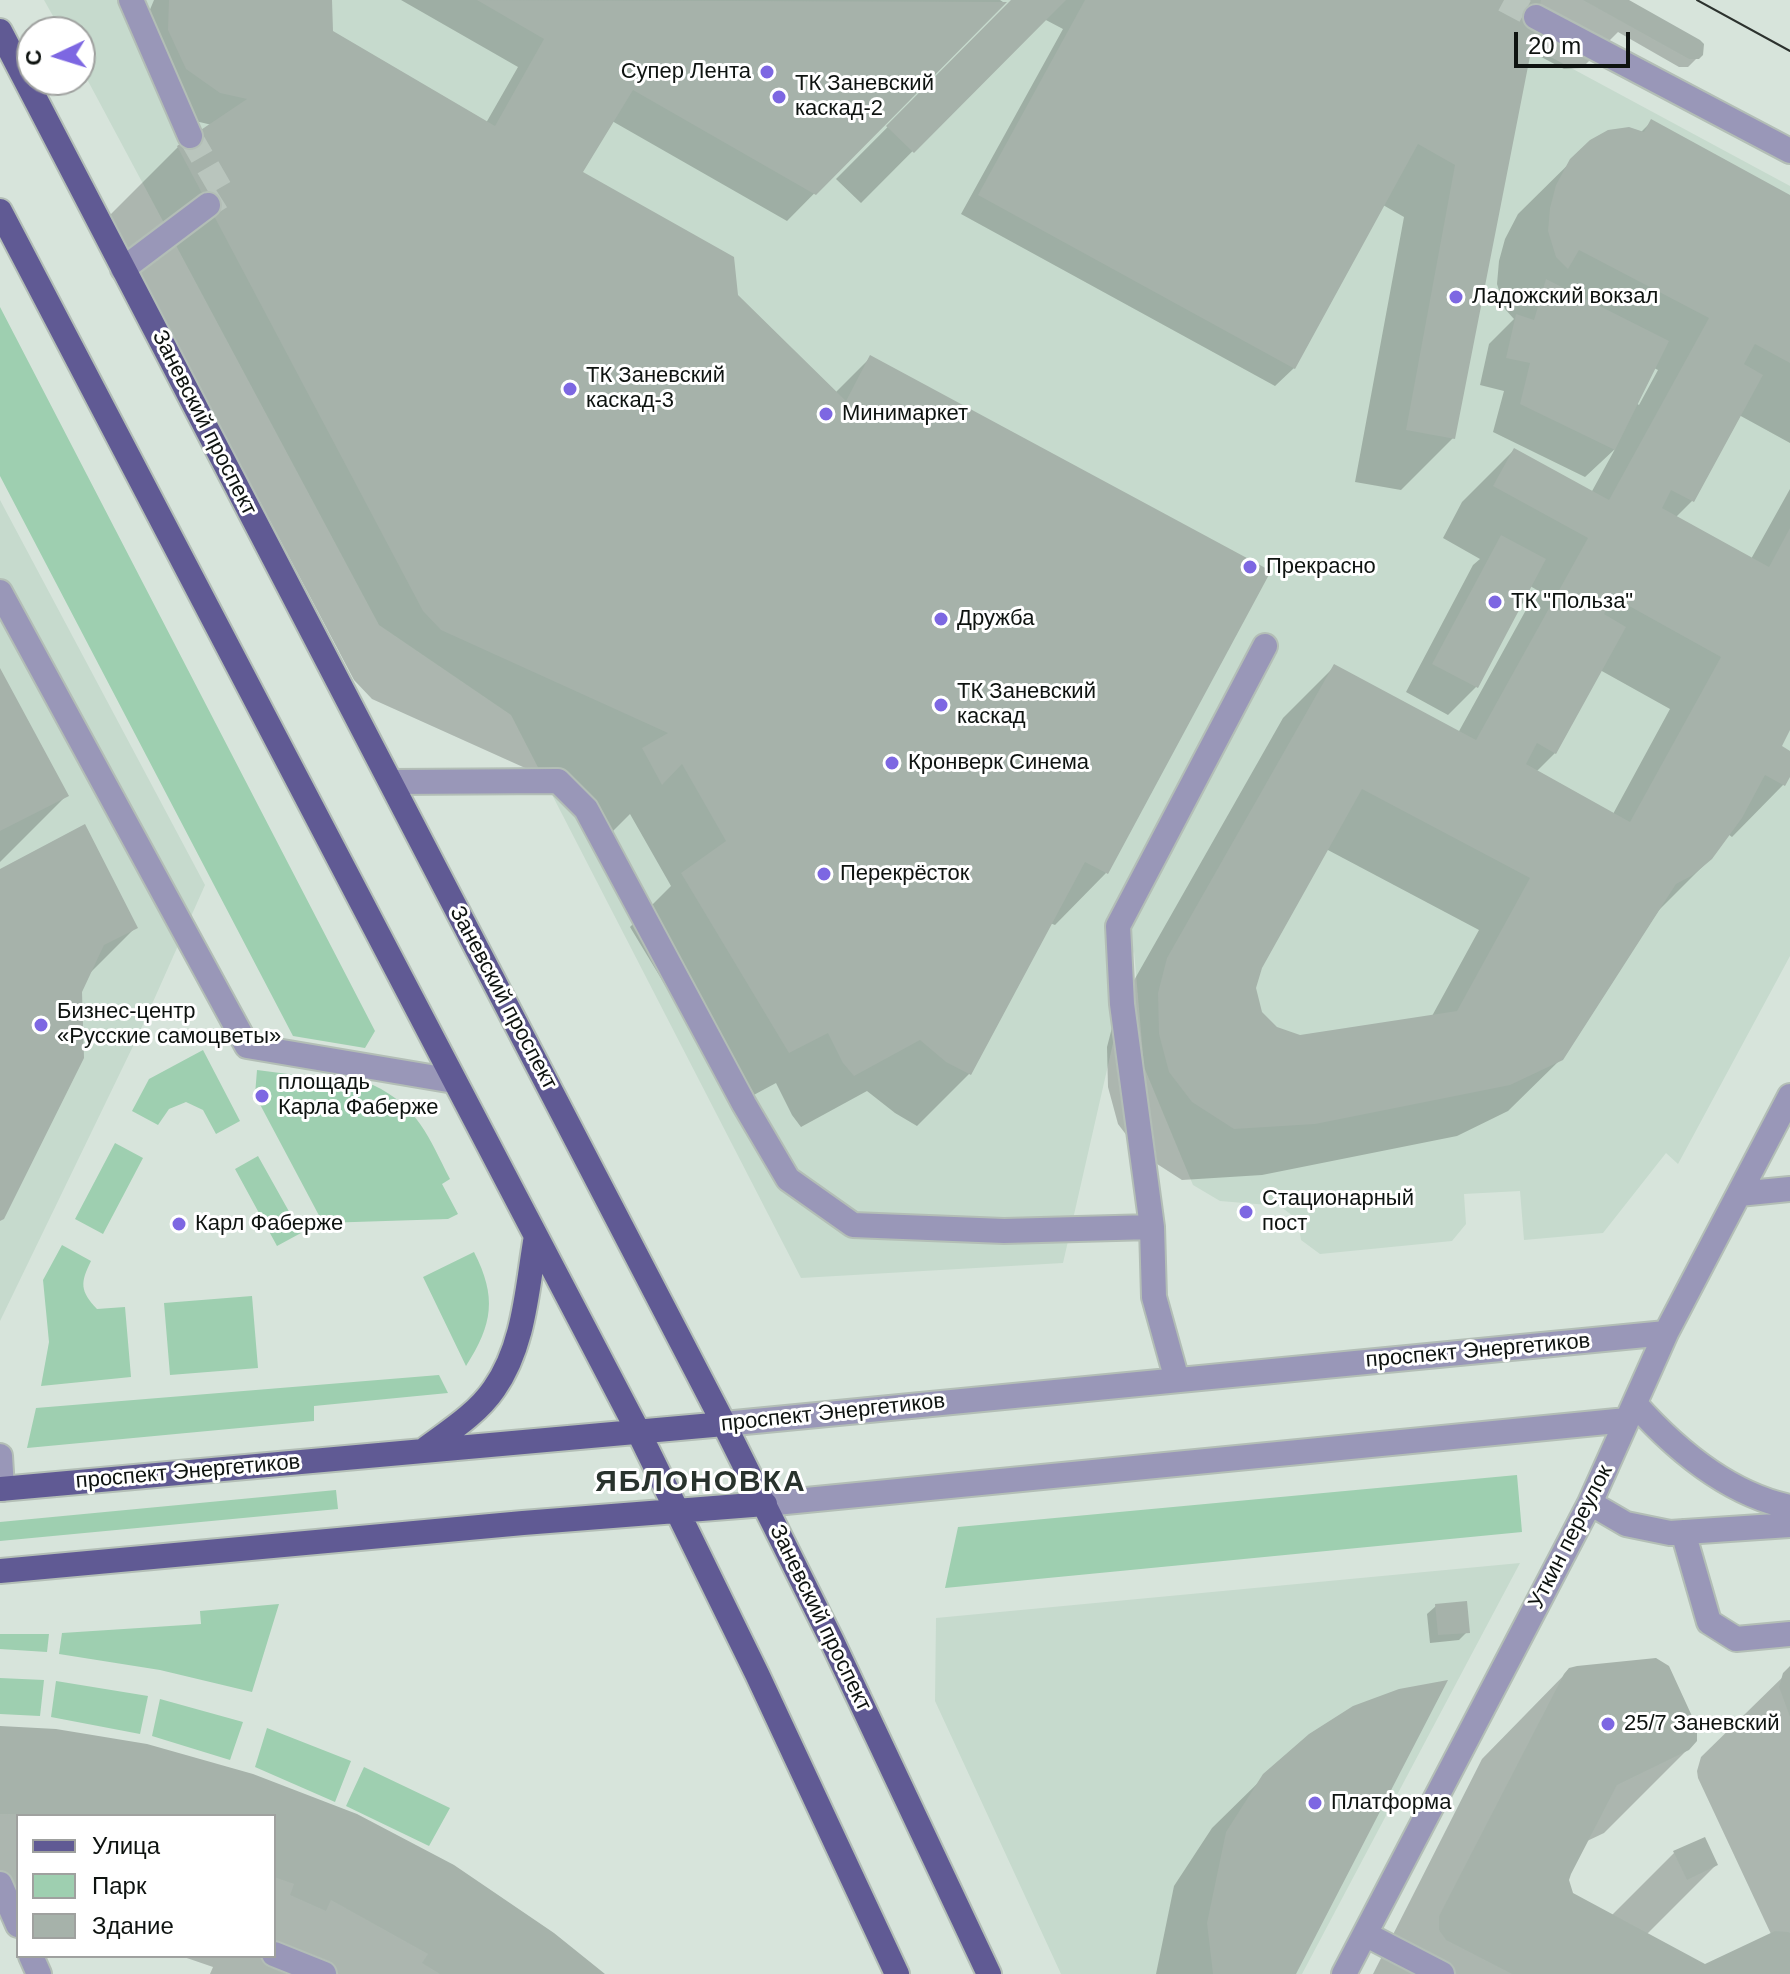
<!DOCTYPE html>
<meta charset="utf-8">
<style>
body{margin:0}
#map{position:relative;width:1790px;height:1974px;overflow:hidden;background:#d7e4db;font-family:Helvetica,sans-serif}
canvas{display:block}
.legend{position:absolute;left:16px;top:1814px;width:260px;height:144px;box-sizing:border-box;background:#fff;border:2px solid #9fa19f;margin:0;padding:10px 14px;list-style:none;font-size:24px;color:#0e1310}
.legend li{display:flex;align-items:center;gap:16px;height:40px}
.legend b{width:40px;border:2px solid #9fa19f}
.north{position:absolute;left:16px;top:16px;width:80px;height:80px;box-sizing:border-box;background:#fff;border:2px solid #9fa19f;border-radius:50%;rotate:266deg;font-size:22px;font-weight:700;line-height:32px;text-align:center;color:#0e1310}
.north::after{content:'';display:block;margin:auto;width:28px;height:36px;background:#7d67e2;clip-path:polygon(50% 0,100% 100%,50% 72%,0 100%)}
.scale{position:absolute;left:1514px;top:32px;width:116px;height:36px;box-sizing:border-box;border:4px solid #0e1310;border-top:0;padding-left:10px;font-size:24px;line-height:28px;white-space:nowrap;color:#0e1310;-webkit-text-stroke:6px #fff;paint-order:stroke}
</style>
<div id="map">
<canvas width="1790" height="1974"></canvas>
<ul class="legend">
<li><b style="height:10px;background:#605a94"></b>Улица</li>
<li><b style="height:22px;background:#9ecfb0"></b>Парк</li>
<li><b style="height:22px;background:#a6b2aa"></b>Здание</li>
</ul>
<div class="north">С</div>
<div class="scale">20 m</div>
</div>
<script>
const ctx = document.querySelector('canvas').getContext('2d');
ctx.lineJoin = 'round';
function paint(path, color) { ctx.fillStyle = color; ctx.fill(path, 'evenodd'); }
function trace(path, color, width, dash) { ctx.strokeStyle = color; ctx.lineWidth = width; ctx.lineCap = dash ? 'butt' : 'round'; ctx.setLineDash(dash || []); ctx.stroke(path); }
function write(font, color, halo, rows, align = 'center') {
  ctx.font = font + ' Helvetica,sans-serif'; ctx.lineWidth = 6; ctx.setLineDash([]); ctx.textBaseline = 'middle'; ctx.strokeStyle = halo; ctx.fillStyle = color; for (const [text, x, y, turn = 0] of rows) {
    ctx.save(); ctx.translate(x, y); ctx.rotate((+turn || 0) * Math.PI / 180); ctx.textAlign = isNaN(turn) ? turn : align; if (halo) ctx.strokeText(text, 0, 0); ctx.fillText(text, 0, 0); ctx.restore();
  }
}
const built = new Path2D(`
 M44,0H1445L1790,186V956L1678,1164L1666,1153L1603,1233L1524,1240L1520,1191L1464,1194L1466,1224L1452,1241L1320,1254L1301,1240L1298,1220L1280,1206L1220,1201L1193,1185L1144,1067L1134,951L1063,1263L801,1278L511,715L379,625L80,66V32H62Z
 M0,500L205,885L136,1040L0,1321Z
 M1520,1563L1302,1974H1061L935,1701L936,1618Z`);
const green = new Path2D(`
 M0,307L375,1031L365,1048L293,1036L0,476Z
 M203,1050L240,1121L216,1134L203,1110L186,1102L169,1109L158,1125L132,1111L149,1079Z
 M257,1070L373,1085C418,1106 429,1138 450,1179L442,1184L458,1214L448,1219L323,1223L255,1095Z
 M115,1143L143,1158L103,1234L75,1219Z
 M258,1156L301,1233L277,1246L235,1169Z
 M62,1245L91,1261C80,1283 80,1291 97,1309L125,1307L131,1377L41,1386L49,1342L43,1280Z
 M474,1252C497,1297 493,1324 466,1366L423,1277Z
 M252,1296L258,1368L170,1375L164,1303Z
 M439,1375L448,1393L314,1406V1421L27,1448L36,1408Z
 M1517,1475L1522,1532L945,1588L958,1527Z
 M336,1490L338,1509L0,1541V1522Z
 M279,1604L252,1692L160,1670L59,1654L62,1633L201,1624L200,1611Z
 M0,1634H49L47,1652L0,1649Z
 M0,1678L44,1680L40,1716L0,1714Z
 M56,1681L148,1696L140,1734L51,1717Z
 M160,1699L243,1722L230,1760L152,1736Z
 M267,1728L351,1761L335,1802L255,1767Z
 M364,1767L450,1808L429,1846L346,1806Z`);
const shadow = new Path2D(`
 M154,0H330L331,31L486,123L518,67L401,0H1000L1003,2L787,221L612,121L579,174L736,296L835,393L871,357L1106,873L1055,925L1050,923L969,1074L917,1126L895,1113L867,1091L801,1127L792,1115L776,1083L737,1104L630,927L671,886L630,814L610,834L591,801L594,799L372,699L354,680L109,216L178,147L212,125L191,120L159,96L142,59L141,31Z
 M1014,0H1625L1701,54L1688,67H1679L1618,32L1582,68L1564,69L1528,50L1453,438L1401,490L1355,482L1404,217L1383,205L1294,368L1275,386L961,214L1063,29L1044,19L861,203L836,179Z
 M1651,122L1790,197V443L1739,415L1692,501L1676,517L1751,559L1790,489V726L1779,747L1790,753V773L1783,785L1732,837L1728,834L1711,858L1658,911L1561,1059L1508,1111L1457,1136L1262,1175L1182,1180L1140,1153L1118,1124L1108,1087L1107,1047L1116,1012L1283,718L1335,666L1458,733L1537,590L1530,586L1476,687L1448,715L1406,692L1473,565L1480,559L1443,538L1462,502L1514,450L1591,493L1615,449L1585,477L1493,432L1504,391L1480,385L1489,344L1514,319L1505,309L1497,284L1499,261L1505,239L1518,214L1591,142L1640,133ZM1654,368L1658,370L1639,405L1636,403ZM1600,670L1670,709L1613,814L1536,772L1555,753ZM1326,849L1479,930L1432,1016L1300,1037L1275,1029L1260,1013L1254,988L1260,967Z
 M0,673L66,796L0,862Z
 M0,871L135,928L87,976L0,1220Z
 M1436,1606L1467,1632L1459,1640L1430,1643L1427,1614Z
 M1570,1669L1688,1749L1604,1833L1585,1842L1569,1873L1568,1888L1576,1899L1610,1917L1674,1853L1716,1865L1646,1935L1705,1966L1771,1934L1698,1778L1697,1771L1701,1757L1790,1670V1974H1373L1482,1759Z
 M0,1728L146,1746L602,1974H210L213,1967L181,1956H274V1816H18V1908L0,1905Z
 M1265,1776L1294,1974H1156L1174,1886L1212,1828Z`);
const building = new Path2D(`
 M169,0H332L333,31L495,126L544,39L477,0L1007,2L816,195L633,90L583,172L734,257L738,295L846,401L870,355L1271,571L1108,874L1085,862L971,1075L946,1062L920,1040L854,1076L843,1063L828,1033L789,1053L681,873L726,841L682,764L662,785L642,748L668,733L441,630L423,611L177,146L247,99L220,93L186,69L168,30Z
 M1011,0H1066L914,153L886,126Z
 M1085,0H1541L1455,439L1406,430L1455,165L1418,144L1295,369L978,195Z
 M1583,0H1629L1700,40L1704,44L1703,55L1699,59H1689Z
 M1651,119L1790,195V363L1755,344L1744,364L1763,375L1694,502L1671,490L1662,508L1769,567L1790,528V730L1782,746L1790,751V777L1785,786L1765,775L1742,818L1712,859L1693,875L1676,884L1563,1060L1510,1085L1315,1124L1234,1129L1192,1102L1169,1072L1159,1034L1158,993L1167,958L1334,664L1476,740L1588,538L1493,486L1514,448L1609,500L1709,318L1579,250L1568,269L1556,257L1548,231L1550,208L1556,185L1570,159L1590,140L1608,130L1629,127L1644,132ZM1613,597L1721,657L1630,822L1526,764L1537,743L1556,754L1626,627L1604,614ZM1362,789L1530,878L1457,1011L1300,1035L1277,1027L1262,1012L1256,988L1262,968Z
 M1546,279L1669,341L1615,450L1520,404L1530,363L1506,358L1516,314L1534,320Z
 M1501,535L1546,559L1478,688L1432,664Z
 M0,668L69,796L0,831Z
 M85,824L138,928L104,945L82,992L84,1058L4,1219L0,1221V869Z
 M1467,1601L1470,1633L1438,1635L1435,1604Z
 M1656,1658L1669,1666L1697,1727V1741L1689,1750L1617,1785L1571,1874L1569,1880L1573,1893L1705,1964L1775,1931L1788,1932L1790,1933V1974H1512L1446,1940L1439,1930V1916L1564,1674L1569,1668L1577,1666Z
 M1790,1666V1717L1779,1687L1783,1673Z
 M1448,1680L1296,1974H1213L1207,1923L1226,1832L1263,1774L1309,1734L1353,1706L1399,1689Z
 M0,1726L56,1729L147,1744L253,1774L357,1814L454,1865L554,1933L605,1974H440L422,1963L428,1954L331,1900L326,1911L290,1895L294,1884L274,1877V1816L0,1814Z
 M1705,1837L1718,1865L1687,1880L1673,1851Z`);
const minorTunnel = new Path2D(`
 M1504,0L1536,17
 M190,136L224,195L208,205`);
const minor = new Path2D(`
 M131,0L190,136
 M1536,17L1790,151
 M123,269L208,205
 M0,592L247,1046L454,1081
 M391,782L558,781L586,809L744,1104L788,1179L853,1225L1004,1231L1152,1227
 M1739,1194L1790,1189
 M1177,1380L1154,1297L1152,1227L1122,1004L1118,926L1265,646
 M1635,1404C1676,1450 1728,1494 1790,1507
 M724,1424L1666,1333
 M0,1456L2,1489
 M1590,1503L1626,1524L1670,1533L1790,1525
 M765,1504L1627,1420
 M1683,1532L1709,1622L1736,1639L1790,1634
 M0,1884L18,1925
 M1365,1934L1442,1974
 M274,1954L324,1974
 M31,1956L39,1974
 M1344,1974L1590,1503L1666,1333L1790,1096`);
const major = new Path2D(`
 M0,31L724,1424L832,1641L989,1974
 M0,211L638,1431L757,1674L897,1974
 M424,1450C448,1432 477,1414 494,1389C525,1345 527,1287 536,1236
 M0,1489L724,1424
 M0,1571L523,1523L765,1504`);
const tram = new Path2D(`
 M1697,0L1790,51`);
const markers = [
 [767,72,8,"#7d67e2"],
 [779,97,8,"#7d67e2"],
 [1456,297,8,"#7d67e2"],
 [570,389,8,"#7d67e2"],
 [826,414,8,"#7d67e2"],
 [1250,567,8,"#7d67e2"],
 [1495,602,8,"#7d67e2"],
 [941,619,8,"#7d67e2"],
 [941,705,8,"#7d67e2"],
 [892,763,8,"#7d67e2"],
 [824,874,8,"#7d67e2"],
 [41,1025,8,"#7d67e2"],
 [262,1096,8,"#7d67e2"],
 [1246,1212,8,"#7d67e2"],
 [179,1224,8,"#7d67e2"],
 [1608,1724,8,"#7d67e2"],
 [1315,1803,8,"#7d67e2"]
];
const poiNames = [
 ["Супер Лента",751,72,"right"],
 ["ТК Заневский",795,84],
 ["каскад-2",795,109],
 ["Ладожский вокзал",1472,297],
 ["ТК Заневский",586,376],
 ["каскад-3",586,401],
 ["Минимаркет",842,414],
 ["Прекрасно",1266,567],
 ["ТК \"Польза\"",1511,602],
 ["Дружба",957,619],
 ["ТК Заневский",957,692],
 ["каскад",957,717],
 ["Кронверк Синема",908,763],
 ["Перекрёсток",840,874],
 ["Бизнес-центр",57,1012],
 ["«Русские самоцветы»",57,1037],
 ["площадь",278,1083],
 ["Карла Фаберже",278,1108],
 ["Стационарный",1262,1199],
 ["пост",1262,1224],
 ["Карл Фаберже",195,1224],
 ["25/7 Заневский",1624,1724],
 ["Платформа",1331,1803]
];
const streetNames = [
 ["Заневский проспект",204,423,63],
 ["Заневский проспект",503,998,62],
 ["проспект Энергетиков",1478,1351,-5],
 ["проспект Энергетиков",833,1413,-6],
 ["проспект Энергетиков",188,1472,-5],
 ["Уткин переулок",1571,1537,-63],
 ["Заневский проспект",820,1618,64]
];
const districtNames = [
 ["ЯБЛОНОВКА",701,1483]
];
paint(built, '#c6dacd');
paint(green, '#9ecfb0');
paint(shadow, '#0003');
paint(building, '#a6b2aa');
trace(minorTunnel, '#b9c5bd', 24, [24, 12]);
trace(minor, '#b3beb6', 28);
trace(major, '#b3beb6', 28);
trace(minor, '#9997b8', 24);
trace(major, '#605a94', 24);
trace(tram, '#2c322e', 2);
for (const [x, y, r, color] of markers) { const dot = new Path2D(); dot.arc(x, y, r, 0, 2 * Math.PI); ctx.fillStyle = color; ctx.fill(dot); trace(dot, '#fff', 3); }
write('22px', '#0e1310', '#fff', poiNames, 'left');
write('22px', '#0e1310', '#fff', streetNames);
ctx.letterSpacing = '2px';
write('bold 30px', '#29332d', '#fff', districtNames);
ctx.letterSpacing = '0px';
</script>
